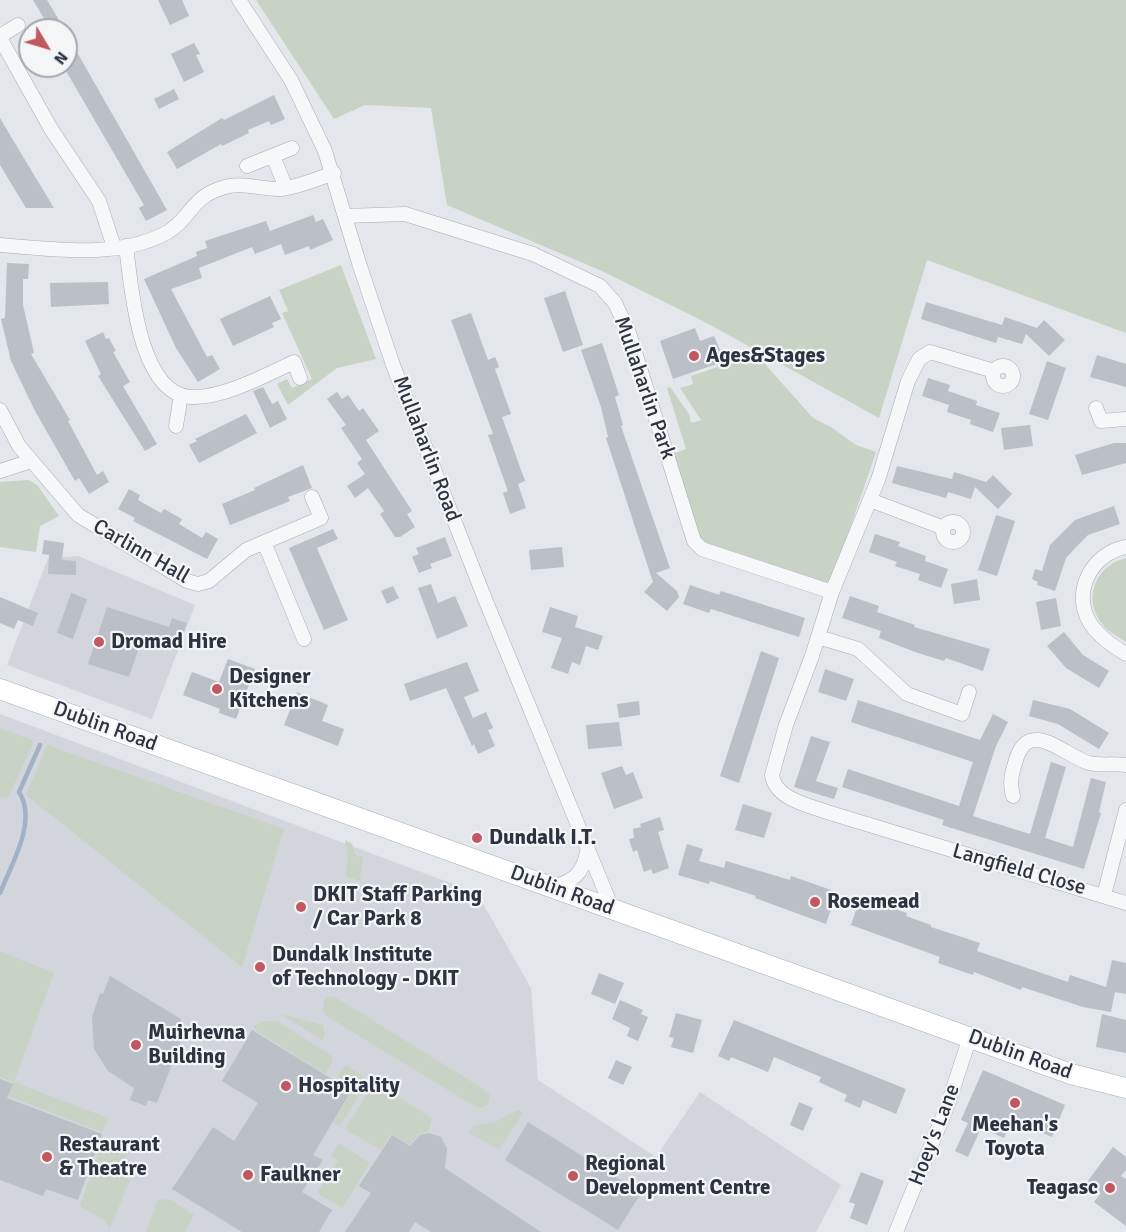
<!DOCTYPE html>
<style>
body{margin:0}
#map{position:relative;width:1126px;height:1232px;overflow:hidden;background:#e3e6ea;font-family:Signika,sans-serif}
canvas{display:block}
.north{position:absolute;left:18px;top:18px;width:60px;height:60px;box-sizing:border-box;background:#f3f5f7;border:2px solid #a4a7ae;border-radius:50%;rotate:128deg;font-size:16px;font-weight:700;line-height:24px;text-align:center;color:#2d3341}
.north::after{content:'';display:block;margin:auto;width:21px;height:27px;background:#c1575f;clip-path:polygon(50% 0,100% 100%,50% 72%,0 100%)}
</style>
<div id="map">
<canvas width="1126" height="1232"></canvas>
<div class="north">N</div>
</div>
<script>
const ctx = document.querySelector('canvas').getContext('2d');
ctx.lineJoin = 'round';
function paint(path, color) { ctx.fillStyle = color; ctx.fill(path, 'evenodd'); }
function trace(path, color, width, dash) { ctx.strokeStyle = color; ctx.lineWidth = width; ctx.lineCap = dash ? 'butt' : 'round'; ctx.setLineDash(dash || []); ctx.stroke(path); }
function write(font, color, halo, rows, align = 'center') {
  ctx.font = font + ' Signika,sans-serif'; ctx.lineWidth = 4.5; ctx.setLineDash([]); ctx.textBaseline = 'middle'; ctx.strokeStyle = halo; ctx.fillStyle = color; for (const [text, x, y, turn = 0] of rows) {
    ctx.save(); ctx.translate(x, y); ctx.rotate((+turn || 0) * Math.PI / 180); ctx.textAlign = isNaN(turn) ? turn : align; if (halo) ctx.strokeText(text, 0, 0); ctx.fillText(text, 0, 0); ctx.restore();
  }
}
const built = new Path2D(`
 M78,556L195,605L152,719L7,665L48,558Z
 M0,714L477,893L531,988L538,1080L656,1157L700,1092L841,1185L816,1232H0Z`);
const green = new Path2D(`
 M256,0H1126V333L927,260L879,418L703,321L604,272L447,205L431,108L365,105L334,119Z
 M341,265L376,359L337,368L288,405L277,384L287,379L292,388L312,379L282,313L288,311L279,290Z
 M756,354L813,418L831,427L856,445L876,452L834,575L826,583L713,549L701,540L673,454L686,449L667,388L670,387L689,414L691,423L701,420L680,388L693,384L691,376Z
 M29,480L37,485L59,516L40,526L36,552L0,547V482Z
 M1126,558V642C1119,637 1108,632 1103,625C1082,600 1095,565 1126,558Z
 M0,728L34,741L8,798L0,797Z
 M47,745L284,829L242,967L26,795Z
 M345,840L352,844L357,857L363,856L360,881L345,876L348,857Z
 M0,951L54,973L14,1082L108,1118L102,1132L8,1096L13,1082L0,1077Z
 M329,996L335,997L485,1090L490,1095L488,1105L481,1108L476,1107L328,1017L323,1012L324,1000Z
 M281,1014L323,1025L325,1035L322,1040Z
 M265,1021H277L332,1056L333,1060L325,1074L257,1031L253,1026Z
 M346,1065L361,1075L364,1087L340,1126L333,1122L352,1091L338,1082L341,1078L337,1076Z
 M382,1087L432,1118L428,1132L419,1134L410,1145L391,1134L381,1150L345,1129L370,1089Z
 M518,1110L523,1113L499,1149L469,1133L473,1126L495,1122Z
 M103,1139L129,1149L119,1175L130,1180L110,1228L104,1220L80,1206Z
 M339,1143L370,1163L342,1208L317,1193L338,1161L331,1156Z
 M158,1199L171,1200L194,1215L185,1232H146Z`);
const stream = new Path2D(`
 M0,893C11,865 38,821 19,792L40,745`);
const building = new Path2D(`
 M33,0H47L65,30H51Z
 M158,0H182L189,16L170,25Z
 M66,33L167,210L146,221L139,208L144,205L66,71Z
 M194,43L200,54L196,55L204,72L184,82L171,54Z
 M174,89L179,99L159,109L154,99Z
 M274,95L285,119L271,125L269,121L248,130L249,133L222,146L221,144L177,169L167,152L222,118L224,120Z
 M0,118L19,150L54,208H26L0,165Z
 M313,215L316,222L323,219L333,240L310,250L309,246L285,255L281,244L255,254L252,247L199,268L202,278L171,289L207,357L212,355L220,369L198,382L176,348L144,279L197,256L196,252L207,248L205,241L266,221L270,231Z
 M7,263L29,264L28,279H23V305L34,353L31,354L70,420L68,421L97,475L103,471L109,482L89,494L79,478L75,481L59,453L34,409L11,361L1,319L5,318Z
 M108,282L109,304L51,307L50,283Z
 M565,291L583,345L563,352L544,298Z
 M270,296L281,319L272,323L274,327L233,346L220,319Z
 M926,302L1002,325L1005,317L1037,328L1044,320L1065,340L1049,356L1026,334L1022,344L998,337L996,343L921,319Z
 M471,313L488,360L495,357L499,367L495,369L511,414L502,417L525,481L518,484L526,508L510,514L503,493L508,491L488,435L493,434L451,320Z
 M695,328L700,341L714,336L725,361L673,379L660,341Z
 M103,332L106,339L109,338L116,351L113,352L130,382L123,386L157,444L145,451L98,376L101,374L85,341Z
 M602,343L619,395L615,397L623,425L621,426L670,568L656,573L677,591L679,597L667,611L644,592L653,582L606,438L608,437L601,407L581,350Z
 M1097,355L1126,364V387L1090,377Z
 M1047,361L1066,368L1048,420L1029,414Z
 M928,378L950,385L948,391L977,401L976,405L1000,413L993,432L970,424L971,420L947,412L949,405L922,396Z
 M263,387L272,404L278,401L287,419L270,428L253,391Z
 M337,392L342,399L348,395L359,411L363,408L379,431L366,440L412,511L407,514L415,527L400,537H395L380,514L384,511L368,488L355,498L347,486L365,474L357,463L362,459L341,428L346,425L327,399Z
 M246,414L257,433L199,463L189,445L197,441L195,439Z
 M1030,425L1033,446L1004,450L1001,428Z
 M1114,443H1126V463L1082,475L1075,455Z
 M303,465L312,488L288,497L290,501L230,525L222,504L255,490L254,488Z
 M897,466L952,479L954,472L986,482L993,475L1012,494L998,509L975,487L971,499L948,492L946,498L892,483Z
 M129,489L140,495L138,500L161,513L164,509L182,519L179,524L202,538L206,532L218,539L207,559L133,521L135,518L118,509Z
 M1114,506L1120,524L1088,535L1077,546L1066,558L1055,591L1037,585L1038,582L1032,579L1035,569L1042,571L1050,545L1075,520Z
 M996,515L1015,521L997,576L978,570Z
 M333,529L338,539L317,548L348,620L324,630L289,548Z
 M875,534L900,542L898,546L926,556L925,561L948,569L941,588L918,580L920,574L895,566L897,562L869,552Z
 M445,537L452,556L430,564L432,568L419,573L412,557L419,554L416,548Z
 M44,540L64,543L62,560L76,561V575L48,574L49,555L42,554Z
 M562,547L564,567L531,570L529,550Z
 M977,579L980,600L954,604L951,584Z
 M431,584L438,603L455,596L468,626L437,639L418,588Z
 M690,585L719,595L721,591L805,618L799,637L711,609L709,613L683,604Z
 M393,586L399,598L387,604L381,591Z
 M71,593L87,599L73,639L57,633Z
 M850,596L879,606L877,612L915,625L914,627L990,649L983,671L946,658L944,661L915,652L879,638L881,631L842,618Z
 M0,597L38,613L33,626L18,620L14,629L0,623Z
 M1056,598L1061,626L1041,630L1036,602Z
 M107,607L169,627L172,618L187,623L176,651L142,638L129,677L88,664Z
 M550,607L578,616L575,627L603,636L598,650L586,646L580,665L572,662L568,674L551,668L562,638L542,632Z
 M1064,632L1083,655L1109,671L1099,688L1066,668L1047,646Z
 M761,651L779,658L739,783L720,776Z
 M228,659L255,669L236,719L219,713L220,709L183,695L192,672L219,682Z
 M467,662L479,691L464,697L473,718L486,712L493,728L488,730L495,746L478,754L474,744L472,746L446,688L410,701L404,684Z
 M825,669L854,679L846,701L818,692Z
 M297,692L328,705L322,721L344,729L338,746L284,725Z
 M858,700L980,740L993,714L1008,722L996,746L973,816L985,820L1030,834L1051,762L1066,767L1045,838L1073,847L1091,778L1106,782L1099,812L1101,813L1084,869L942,825L944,820L842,787L848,769L959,806L973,762L851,722Z
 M1033,700L1070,709L1109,733L1099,749L1058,724L1029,716Z
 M639,701L640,715L619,718L617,704Z
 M619,722L622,746L588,749L586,725Z
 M811,736L830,742L816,781L838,788L834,799L794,787Z
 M622,766L626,775L633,772L643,798L614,809L601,773Z
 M743,804L772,813L764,838L735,830Z
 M660,817L664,830L658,832L669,868L653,874L651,869L644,872L637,850L633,852L629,839L634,838L633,829L641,827L640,824Z
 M687,844L703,849L699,861L724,868L726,861L790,880L791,876L837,892L826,924L755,898L756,896L710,881L709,884L678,875Z
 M859,901L873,906L874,902L907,913L906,916L931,925V927L980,943L977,951L1068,982L1070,975L1106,987L1112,960L1126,963V994L1115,992L1111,1012L1083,1007L1022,987L1021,990L974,972L973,975L938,963L940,957L851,925Z
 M599,973L624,983L615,1004L591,994Z
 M110,976L181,1019L176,1038L181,1041L157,1103L148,1100L146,1106L130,1100L134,1088L108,1071L94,1049L92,1017L100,993L103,994Z
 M620,1000L643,1010L641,1014L648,1017L638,1041L627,1036L630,1028L612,1019Z
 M676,1013L702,1020L693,1053L671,1047L674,1038L669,1037Z
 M1102,1014L1126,1020V1053L1096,1047Z
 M734,1020L906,1089L896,1114L863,1100L860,1108L844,1101L847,1095L819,1082L821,1077L774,1057L768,1072L731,1057L729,1061L718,1056Z
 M252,1030L351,1091L313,1155L323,1160L302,1192L332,1210L319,1232H242L172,1189L213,1127L234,1141L258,1103L222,1081Z
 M616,1060L632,1067L623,1085L608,1078Z
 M983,1070L1065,1105L1052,1137L1012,1120L1004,1138L981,1128L968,1157L955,1151L968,1123L961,1120Z
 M0,1079L13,1084L7,1098L102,1134L78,1200L46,1189L43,1196L0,1180Z
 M799,1102L813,1108L803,1131L790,1125Z
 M528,1122L641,1193L618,1230L505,1160Z
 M429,1133L441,1137L447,1148L445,1168L541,1232H431L415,1222L409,1232H345L371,1193L359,1186L392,1135L410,1146L420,1135Z
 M1113,1147L1126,1157V1170L1121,1176L1126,1179V1226L1094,1202L1101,1193L1087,1182Z
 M861,1172L884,1181L867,1225L850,1218L855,1204L849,1202Z`);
const minor = new Path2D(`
 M239,0L291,80L325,151L359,263L393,365L485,599L612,908
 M0,36L18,25
 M0,38L51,129L99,201L114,247
 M273,156L286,188
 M247,166L292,148
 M345,216L405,214L533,254L600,286L615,303L629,333L694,541L702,549L832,592
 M0,245C53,249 118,259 166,233C190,220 191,197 222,188C242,181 261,190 281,189C298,187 317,179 334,173
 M126,246C131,284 138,393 190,397C222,399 266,375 294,362L300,378
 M993 376a10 10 0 1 1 20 0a10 10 0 1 1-20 0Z
 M994,371L930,352L919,359L908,381L878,480L832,592L812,656L786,725L772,775C775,799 808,805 827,812L1126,903
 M1096,408L1101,421L1126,419
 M0,410L19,446L78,515L187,581L198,584L209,581L246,550L321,518L312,497
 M176,426L181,395
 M0,471L31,461
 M870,500L944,528
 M943 532a10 10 0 1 1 20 0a10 10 0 1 1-20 0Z
 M264,542L304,639
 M1126,547C1092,553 1071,592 1090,623C1099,637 1113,646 1126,654
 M818,637L858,649L907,694L962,714L969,692
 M1013,796C1009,782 1012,773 1016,760C1029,716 1066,757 1089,763C1101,766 1114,763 1126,765
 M553,887C573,881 583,874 587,852
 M1104,895L1126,810
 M896,1232L948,1104L970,1037`);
const secondary = new Path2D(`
 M0,689L1071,1074L1126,1088`);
const markers = [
 [694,356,6,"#c1575f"],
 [99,642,6,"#c1575f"],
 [217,689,6,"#c1575f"],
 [477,838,6,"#c1575f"],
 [815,902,6,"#c1575f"],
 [301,907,6,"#c1575f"],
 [260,967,6,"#c1575f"],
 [136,1045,6,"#c1575f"],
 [286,1086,6,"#c1575f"],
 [1015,1103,6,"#c1575f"],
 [47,1157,6,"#c1575f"],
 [248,1175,6,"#c1575f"],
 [573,1176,6,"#c1575f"],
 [1110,1188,6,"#c1575f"]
];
const poiNames = [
 ["Ages&Stages",706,356],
 ["Dromad Hire",111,642],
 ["Designer",229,677],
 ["Kitchens",229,701],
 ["Dundalk I.T.",489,838],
 ["DKIT Staff Parking",313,895],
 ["/ Car Park 8",313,919],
 ["Rosemead",827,902],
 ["Dundalk Institute",272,955],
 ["of Technology - DKIT",272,979],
 ["Muirhevna",148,1033],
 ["Building",148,1057],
 ["Hospitality",298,1086],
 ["Meehan's",1015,1125,"center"],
 ["Toyota",1015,1149,"center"],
 ["Restaurant",59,1145],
 ["& Theatre",59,1169],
 ["Regional",585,1164],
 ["Development Centre",585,1188],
 ["Faulkner",260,1175],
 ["Teagasc",1098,1188,"right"]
];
const streetNames = [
 ["Mullaharlin Park",644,388,71],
 ["Mullaharlin Road",426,449,69],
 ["Carlinn Hall",141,552,30],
 ["Dublin Road",105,727,20],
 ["Langfield Close",1019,870,16],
 ["Dublin Road",562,891,20],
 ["Dublin Road",1020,1055,20],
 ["Hoey's Lane",935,1135,-69]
];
paint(built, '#d2d5dc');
paint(green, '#c8d3c5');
trace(stream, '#a3b1c6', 4.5);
paint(building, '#bbbfc6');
trace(minor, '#a9adb4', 15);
trace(secondary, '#a9adb4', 21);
trace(minor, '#f6f7f9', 14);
trace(secondary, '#fff', 20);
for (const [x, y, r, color] of markers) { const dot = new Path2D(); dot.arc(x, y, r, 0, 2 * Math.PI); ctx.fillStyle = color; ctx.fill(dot); trace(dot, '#f3f5f7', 2); }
write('bold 21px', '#2d3341', '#f3f5f7', poiNames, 'left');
write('21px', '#2d3341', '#f3f5f7', streetNames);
</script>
